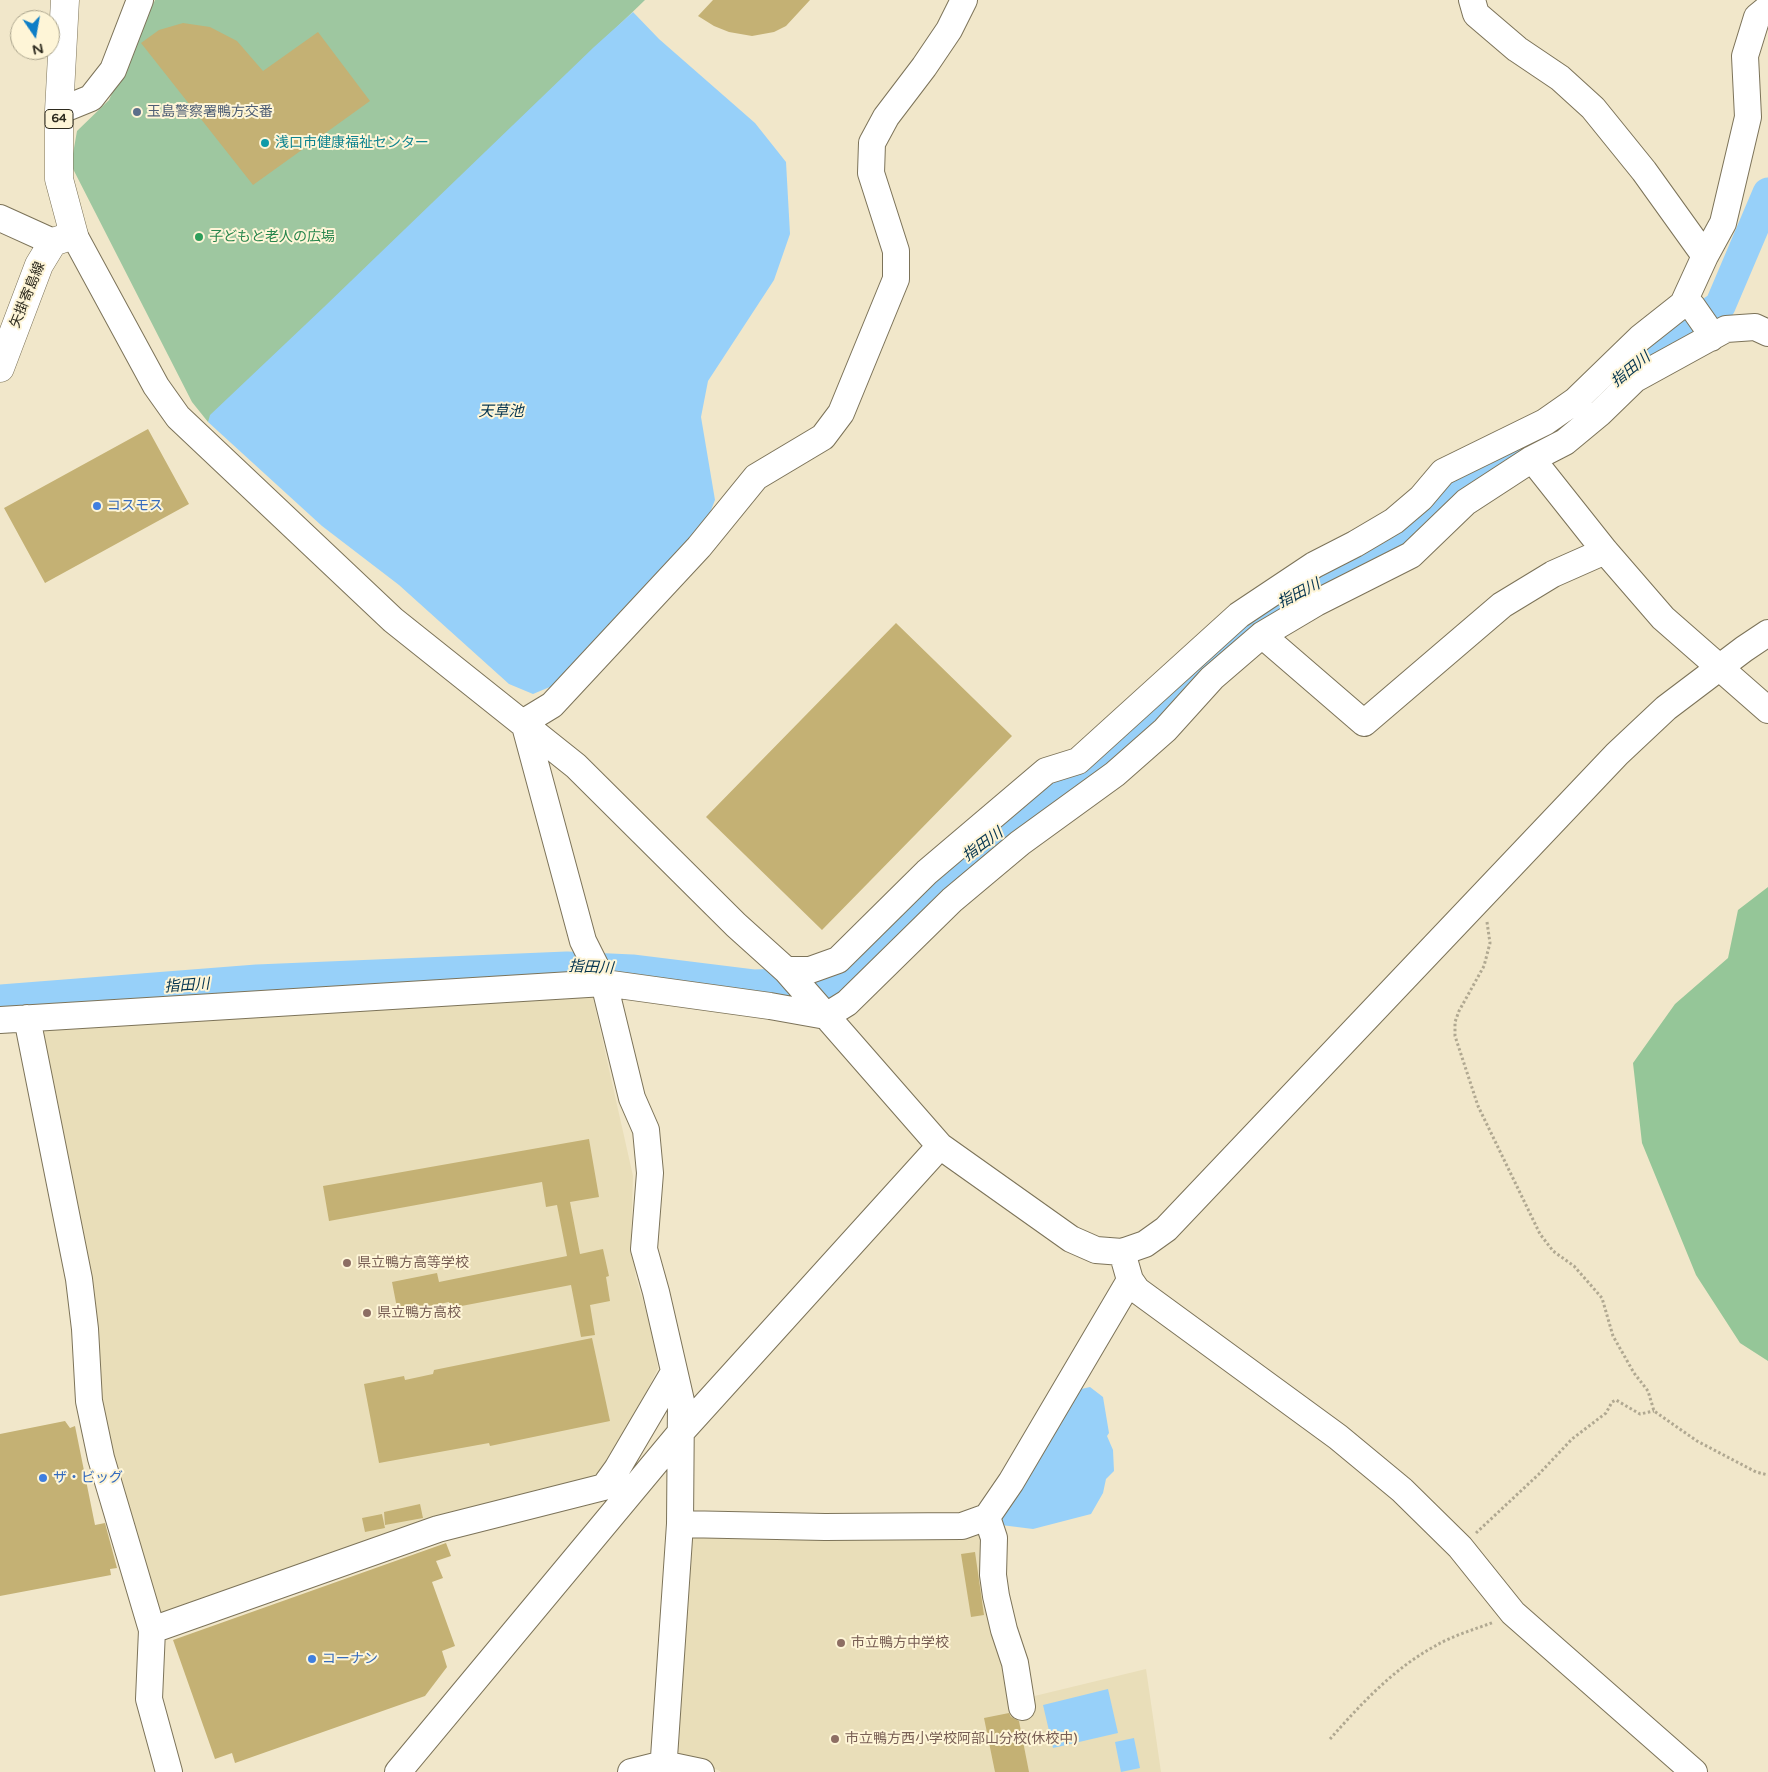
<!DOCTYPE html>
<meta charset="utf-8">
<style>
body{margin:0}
#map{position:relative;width:1768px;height:1772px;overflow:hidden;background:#f1e7ca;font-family:"Varela Round",sans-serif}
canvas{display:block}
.north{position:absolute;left:10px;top:10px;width:50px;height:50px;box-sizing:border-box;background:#fef5d7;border:1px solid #aaa48d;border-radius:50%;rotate:168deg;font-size:14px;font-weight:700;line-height:20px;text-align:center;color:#2d2a1e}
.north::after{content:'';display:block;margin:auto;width:18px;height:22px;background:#0e7ec7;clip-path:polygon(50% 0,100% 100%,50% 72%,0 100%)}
</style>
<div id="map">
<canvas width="1768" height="1772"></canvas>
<div class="north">N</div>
</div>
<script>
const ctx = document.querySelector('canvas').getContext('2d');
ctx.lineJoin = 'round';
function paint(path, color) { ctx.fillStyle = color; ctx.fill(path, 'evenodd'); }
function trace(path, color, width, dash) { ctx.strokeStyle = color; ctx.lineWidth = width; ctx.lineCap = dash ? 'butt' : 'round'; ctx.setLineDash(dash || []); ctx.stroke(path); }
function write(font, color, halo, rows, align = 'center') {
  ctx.font = font + ' "Varela Round","Noto Sans JP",sans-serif'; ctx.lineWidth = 4; ctx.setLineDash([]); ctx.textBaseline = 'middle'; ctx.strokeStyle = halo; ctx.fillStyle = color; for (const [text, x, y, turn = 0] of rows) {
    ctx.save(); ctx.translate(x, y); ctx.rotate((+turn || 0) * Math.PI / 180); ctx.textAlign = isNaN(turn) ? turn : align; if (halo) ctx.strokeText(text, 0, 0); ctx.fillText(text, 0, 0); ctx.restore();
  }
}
const built = new Path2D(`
 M591,989L633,1176L631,1242L636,1278L652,1331L658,1368L604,1480L168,1620L155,1614L101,1426L35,1024Z
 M980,1533L1018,1700L1146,1669L1161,1772H721L718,1770L692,1762L680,1756L674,1741L690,1539L701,1534Z`);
const green = new Path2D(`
 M155,0H645L208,422L192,402L71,165L77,131L109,100Z`);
const forest = new Path2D(`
 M1768,887V1361L1740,1343L1696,1275L1642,1143L1633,1063L1675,1004L1728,958L1738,910Z`);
const water = new Path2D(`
 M633,12L659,39L755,123L786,162L790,234L774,280L708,381L701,417L715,500L704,528L557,684L533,694L509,684L399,585L322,526L208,422L210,415L324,307L594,47Z
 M1090,1387L1103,1397L1109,1433L1107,1436L1113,1450L1114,1471L1106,1479L1103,1493L1091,1514L1033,1529L1001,1525L1004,1513L1058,1418H1064L1077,1390Z
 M1108,1689L1118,1733L1053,1748L1043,1705Z
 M1134,1738L1140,1768L1121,1772L1115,1742Z`);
const river = new Path2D(`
 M1603,393L1632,366L1720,306L1768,193
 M0,1000L257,980L567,967L632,970L753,985L844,982L963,858L1098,765L1195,671L1264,611L1402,542L1454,487L1545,440`);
const building = new Path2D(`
 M713,0H810L786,26L774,32L752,36L729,32L714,26L698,16Z
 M183,23L210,27L237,41L263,71L318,32L370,101L253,185L141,43L159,30Z
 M148,429L189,504L45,583L4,508Z
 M896,623L1012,736L822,930L706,817Z
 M589,1139L599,1197L570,1202L580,1254L603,1249L609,1276L606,1277L610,1301L590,1305L595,1335L581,1337L571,1285L451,1308L449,1302L398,1313L392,1282L437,1273L439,1282L567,1256L557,1205L546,1207L542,1182L329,1221L323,1186Z
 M592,1338L610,1421L490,1446L489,1443L379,1463L364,1384L404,1376L405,1380L433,1374L434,1370Z
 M65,1421L70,1428L75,1426L95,1525L105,1523L117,1568L110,1569L111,1575L0,1596V1434Z
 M420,1504L423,1518L385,1525L384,1512Z
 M382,1514L385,1528L365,1532L362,1518Z
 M446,1543L451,1556L436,1561L443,1578L432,1582L455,1646L442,1651L447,1667L425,1696L235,1763L232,1753L215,1759L173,1640Z
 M975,1552L984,1615L971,1617L961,1554Z
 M1009,1713L1011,1717L1019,1721L1029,1772H995L984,1718Z`);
const path = new Path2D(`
 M1487,922L1490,943L1484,966L1459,1011L1455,1022V1036L1478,1106L1540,1234L1553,1251L1574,1266L1602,1298L1613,1336L1634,1373L1648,1391L1654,1411L1697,1441L1756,1472L1768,1475
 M1476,1533L1539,1474L1572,1439L1606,1413L1612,1402L1616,1400L1640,1414L1654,1411
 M1330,1739C1361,1704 1395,1667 1437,1645C1454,1635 1476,1629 1494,1622`);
const minor = new Path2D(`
 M1472,0L1476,14L1517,49L1560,78L1593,108L1644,171L1705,256
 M59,111L91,98L113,70L140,0
 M0,218L53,242
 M74,235L156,386L178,417L393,620L576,766L736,925L786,970L940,1146L1071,1239L1096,1250L1122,1252L1145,1244L1166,1229L1617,754L1666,708L1744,649L1768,633
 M1683,304L1692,306L1708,329L1711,338
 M1532,459L1605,551L1663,618L1768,710
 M1262,635L1364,723L1502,605L1553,574L1605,551
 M786,970H810L838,960L927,872L1046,771L1078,761L1239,615L1314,565L1355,544L1394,521L1421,498L1443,472L1545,422L1575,401L1640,338L1683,304L1705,256L1723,223L1748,117L1745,56L1757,17L1768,8
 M27,1018L79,1279L85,1329L89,1401L101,1458L152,1630L149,1699L169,1772
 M0,1020L604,983L770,1006L826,1016L847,1003L952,900L1020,843L1115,774L1165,730L1212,678L1262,635L1316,603L1411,555L1466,502L1532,459L1565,442L1600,413L1635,379L1726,329L1755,327L1768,333
 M1122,1252L1130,1280L1137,1290L1338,1437L1402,1490L1460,1547L1513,1613L1694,1772
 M987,1517L994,1538L993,1575L996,1596L1004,1630L1015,1663L1022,1707
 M680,1524L825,1527L962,1526L987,1517L1011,1482L1130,1280
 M152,1630L438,1529L604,1487L617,1469L674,1372
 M398,1772L681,1432L940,1146
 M631,1772L663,1764L701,1772
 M663,1772L680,1524L681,1401L656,1292L644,1249L650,1173L646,1130L632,1098L604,983L583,941L524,722L552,705L699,547L756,477L823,437L841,413L896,279V251L871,173L872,143L886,117L924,67L949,30L964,0`);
const major = new Path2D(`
 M0,368L39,265L53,242L74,235L59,179V111L65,0`);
const markers = [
 [137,112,5,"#5c6f8a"],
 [265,143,5,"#0f9aa8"],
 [199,237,5,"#2e9e5b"],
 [97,506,5,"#3f7fe0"],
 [347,1263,5,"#8d6e63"],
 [367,1313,5,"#8d6e63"],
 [43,1478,5,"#3f7fe0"],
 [841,1643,5,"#8d6e63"],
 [312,1659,5,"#3f7fe0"],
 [835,1739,5,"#8d6e63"]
];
const shields = [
 [59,119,28]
];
const shieldNames = [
 ["64",59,119]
];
const serviceNames = [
 ["玉島警察署鴨方交番",147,112]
];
const cultureNames = [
 ["浅口市健康福祉センター",275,143]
];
const leisureNames = [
 ["子どもと老人の広場",209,237]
];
const streetNames = [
 ["矢掛寄島線",28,295,-68]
];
const shopNames = [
 ["コスモス",107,506],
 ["ザ・ビッグ",53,1478],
 ["コーナン",322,1659]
];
const educationNames = [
 ["県立鴨方高等学校",357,1263],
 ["県立鴨方高校",377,1313],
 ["市立鴨方中学校",851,1643],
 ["市立鴨方西小学校阿部山分校(休校中)",845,1739]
];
const waterNames = [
 ["指田川",1631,370,-39],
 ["天草池",501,412],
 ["指田川",1299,594,-27],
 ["指田川",983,845,-36],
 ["指田川",591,968,3],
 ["指田川",187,986,-4]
];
paint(built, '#e9deb9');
paint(green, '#9ec7a0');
paint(forest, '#95c698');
paint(water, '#97d0f9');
trace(river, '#97d0f9', 31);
paint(building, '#c4b174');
trace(minor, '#7c7359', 28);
trace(major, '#7c7359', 29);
trace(path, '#b0a891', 3, [2.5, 2.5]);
trace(minor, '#fff', 26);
trace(major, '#fff', 28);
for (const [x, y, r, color] of markers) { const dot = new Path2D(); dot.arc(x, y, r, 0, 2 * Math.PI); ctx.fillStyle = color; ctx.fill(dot); trace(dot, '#fef5d7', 2); }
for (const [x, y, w] of shields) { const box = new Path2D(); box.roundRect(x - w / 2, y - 9.5, w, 19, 4); ctx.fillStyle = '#fef5d7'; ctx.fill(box); trace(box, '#2d2a1e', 1); }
write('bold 12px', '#2d2a1e', null, shieldNames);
write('14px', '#4e5e75', '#fef5d7', serviceNames, 'left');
write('14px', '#0d838f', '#fef5d7', cultureNames, 'left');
write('14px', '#27864d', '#fef5d7', leisureNames, 'left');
write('14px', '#2d2a1e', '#fef5d7', streetNames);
write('14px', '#366cbe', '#fef5d7', shopNames, 'left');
write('14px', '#785e54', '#fef5d7', educationNames, 'left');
write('italic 15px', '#04344f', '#fef5d7', waterNames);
</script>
